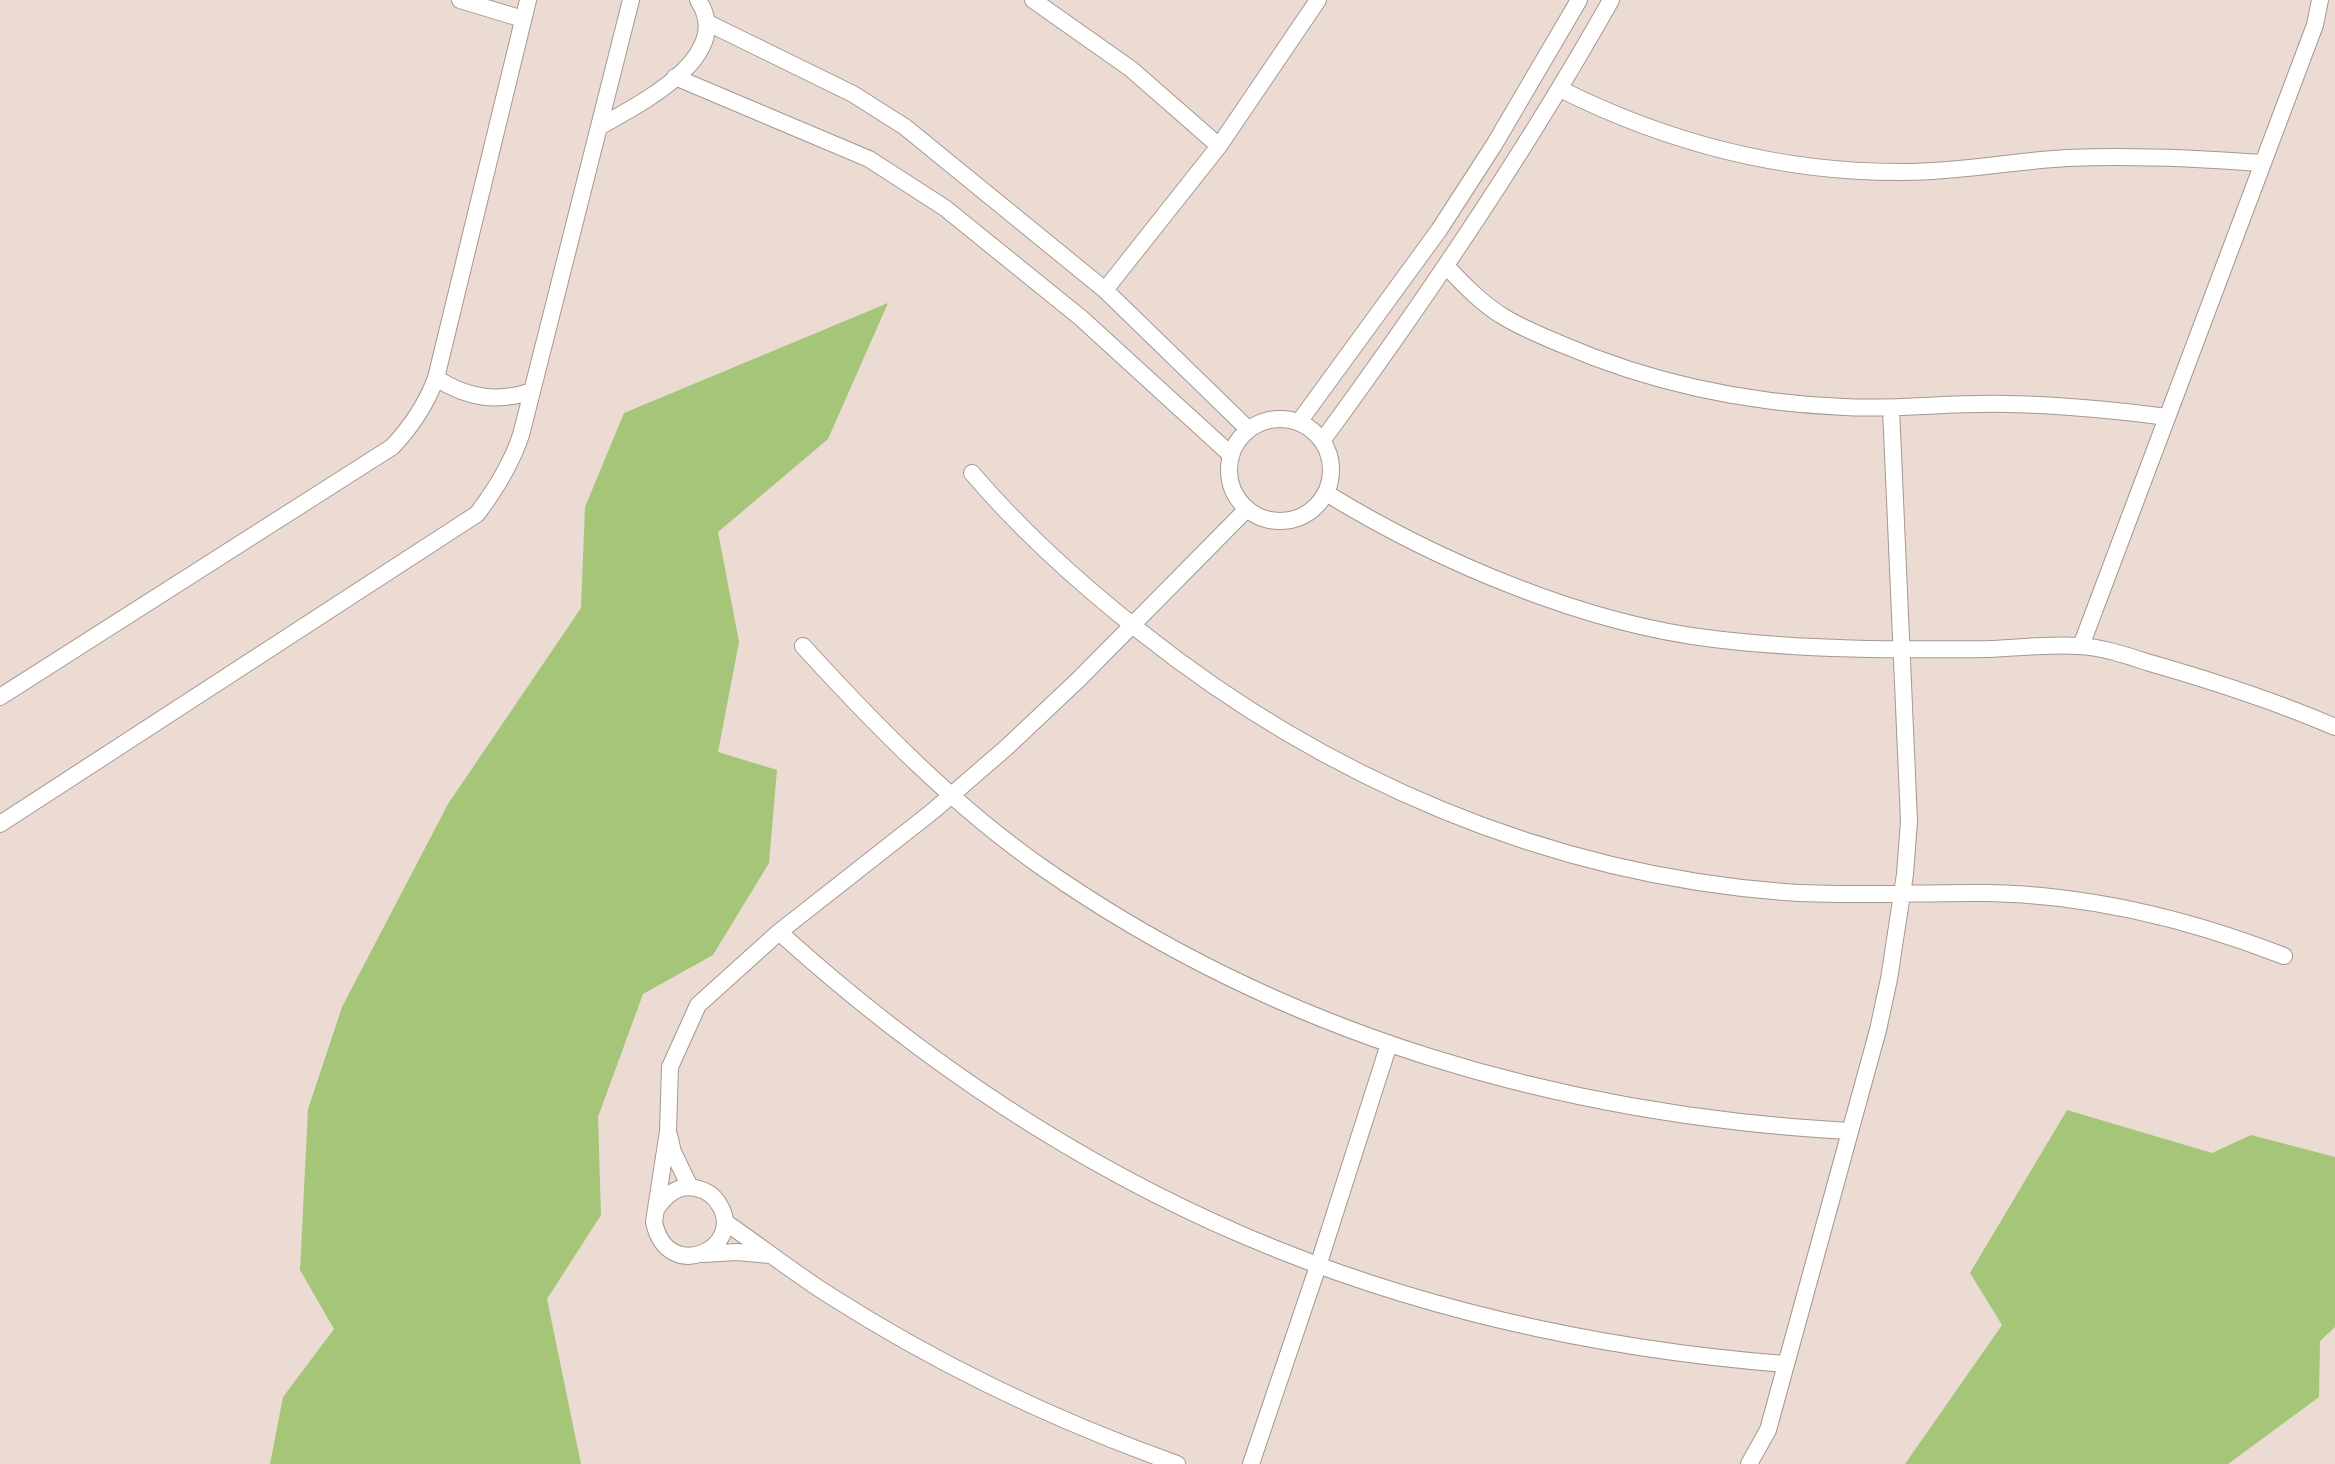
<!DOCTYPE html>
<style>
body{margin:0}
canvas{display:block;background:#ebdbd2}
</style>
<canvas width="2335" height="1464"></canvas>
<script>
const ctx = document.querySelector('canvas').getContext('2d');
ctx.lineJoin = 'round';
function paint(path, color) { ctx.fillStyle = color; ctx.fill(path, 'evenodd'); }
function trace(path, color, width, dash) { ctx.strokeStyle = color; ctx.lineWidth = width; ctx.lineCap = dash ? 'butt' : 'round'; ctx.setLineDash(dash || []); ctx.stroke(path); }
const green = new Path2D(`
 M888,303L828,439L718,532L739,642L718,752L777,770L769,863L713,955L643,994L598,1117L601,1215L547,1299L581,1464H270L283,1397L334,1329L300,1270L308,1109L342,1007L448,804L581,608L585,507L624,413Z
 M2067,1110L2212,1153L2251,1135L2335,1157V1327L2320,1341L2319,1397L2228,1464H1905L2002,1325L1970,1273Z`);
const street = new Path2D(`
 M460,0L523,19
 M1033,0L1131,69L1219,146
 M708,23L853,94L905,127L1105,290L1248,429
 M675,77L869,159L945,208L1081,318L1230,454
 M1560,89C1668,143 1783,173 1905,172C1959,172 2013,161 2067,158C2133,155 2197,158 2262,163
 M599,127C639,104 736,57 698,0
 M1446,266C1464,285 1481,303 1504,317C1522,328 1542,336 1561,344C1651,383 1747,403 1844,407C1899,410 1953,402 2008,404C2061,405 2114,410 2167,417
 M1105,290L1219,146L1318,0
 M436,378C467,398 497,403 532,391
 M1229 470a51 51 0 1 1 102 0a51 51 0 1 1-102 0Z
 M1299,422L1439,230L1494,145L1579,0
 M1322,441C1426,299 1525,153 1611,0
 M972,473C1023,533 1079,583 1141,632C1326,779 1547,874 1784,892C1852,897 1920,892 1988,893C2090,895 2189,919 2284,956
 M1326,493C1437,561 1584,624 1714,639C1804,650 1898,650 1989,649C2018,648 2049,644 2079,646C2102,647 2128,656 2150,663C2213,681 2275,701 2335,727
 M803,646C876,726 954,806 1043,868C1282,1035 1559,1115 1848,1131
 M2081,646L2315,25L2320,0
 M0,697L392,447C412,426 426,405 436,378L528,0
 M0,824L477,514C496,489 511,465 521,435L631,0
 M779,932C1072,1197 1391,1333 1785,1364
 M669,1135L673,1152L690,1187
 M657,1208C666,1195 678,1184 695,1188C706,1190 715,1196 720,1206C745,1248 667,1285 654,1222L668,1131L670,1067L698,1005L779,932L933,811L1007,747L1078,680L1246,510
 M725,1222C760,1246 793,1272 829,1295C937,1364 1056,1421 1177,1464
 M703,1254L737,1252L770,1255
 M1251,1464L1318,1266L1389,1044
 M1749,1464L1768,1430L1878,1030L1889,979L1905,874L1909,821L1891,408`);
paint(green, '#a5c579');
trace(street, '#a6988f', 18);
trace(street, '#fff', 16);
</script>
